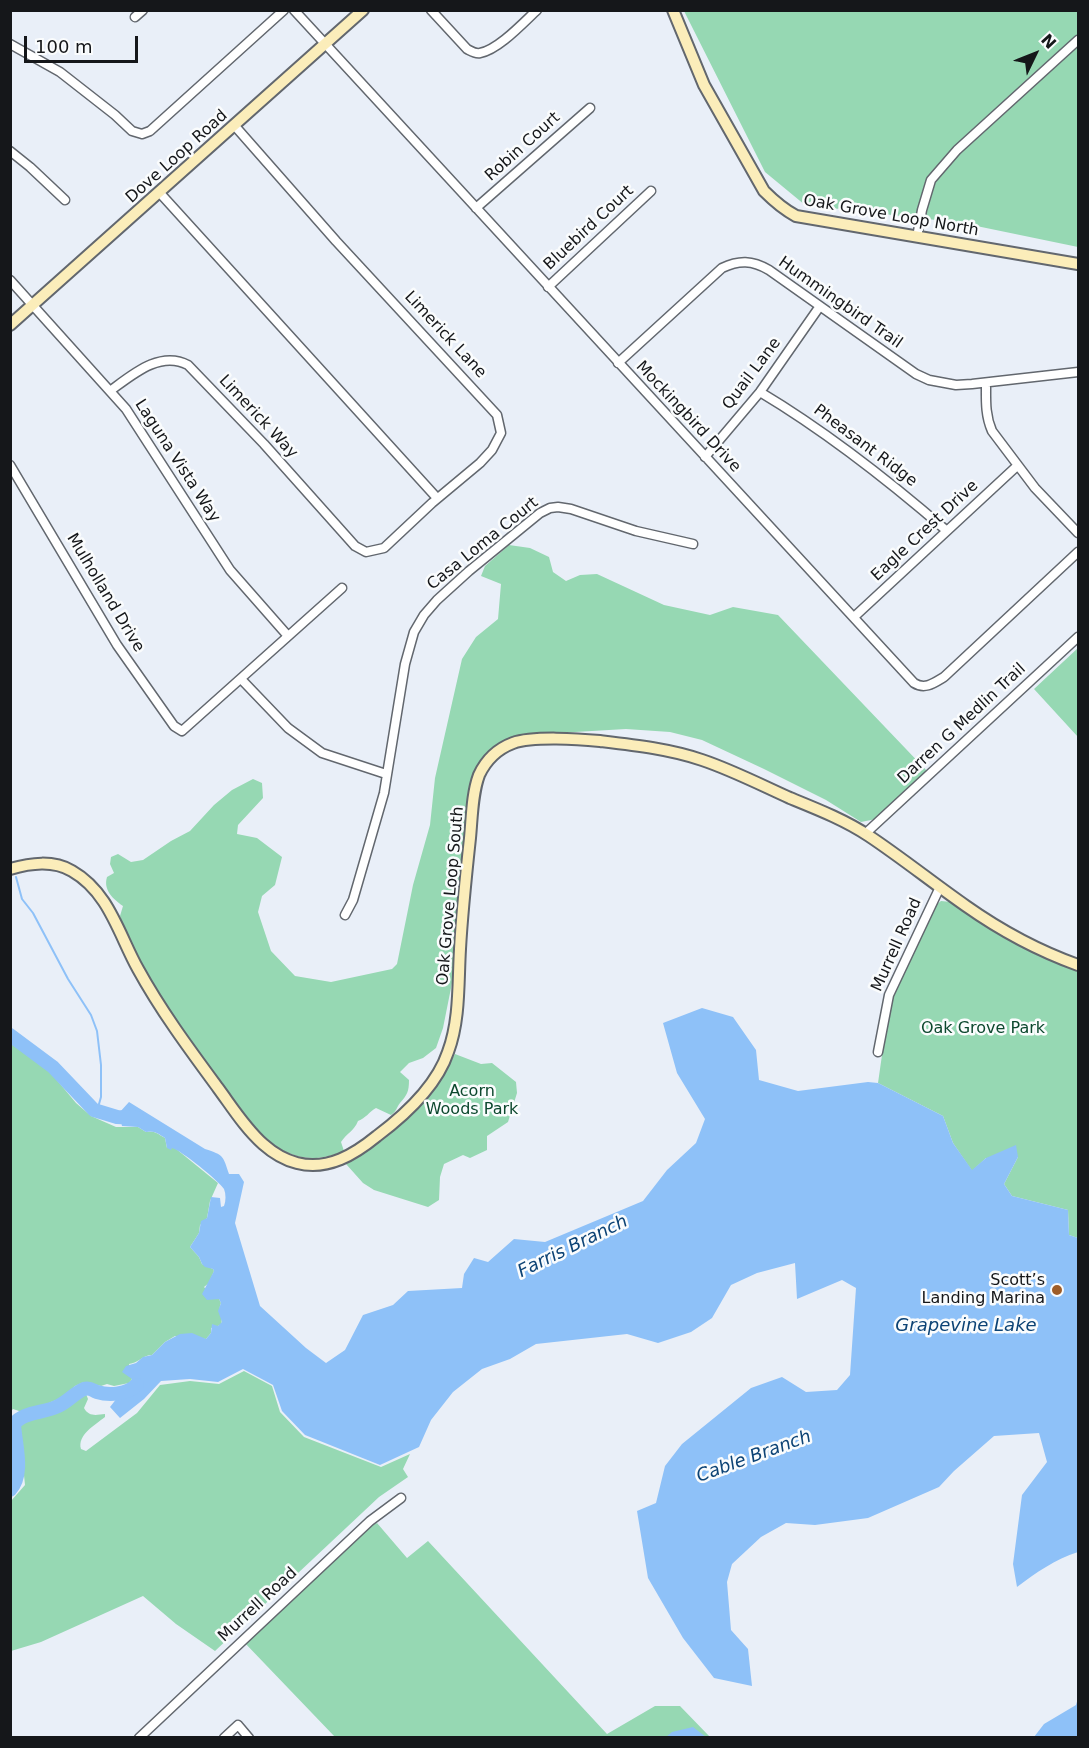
<!DOCTYPE html>
<meta charset="utf-8">
<style>
body{margin:0}
#map{position:relative;width:1089px;height:1748px;overflow:hidden;background:#e9eff8;font-family:"DejaVu Sans",sans-serif}
canvas{display:block}
.frame{position:absolute;inset:0;border:12px solid #15171a;pointer-events:none}
.north{position:absolute;left:1005px;top:24px;width:60px;height:60px;-webkit-text-stroke:4px #fafcfd;paint-order:stroke;rotate:47deg;font-size:16px;font-weight:700;line-height:24px;text-align:center;color:#15171a}
.north::after{content:'';display:block;margin:auto;width:21px;height:27px;background:#15171a;clip-path:polygon(50% 0,100% 100%,50% 72%,0 100%)}
.scale{position:absolute;left:24px;top:36px;width:114px;height:27px;box-sizing:border-box;border:3px solid #15171a;border-top:0;padding-left:8px;font-size:18px;line-height:21px;white-space:nowrap;color:#15171a;-webkit-text-stroke:4px #fafcfd;paint-order:stroke}
</style>
<div id="map">
<canvas width="1089" height="1748"></canvas>
<div class="frame"></div>
<div class="north">N</div>
<div class="scale">100 m</div>
</div>
<script>
const ctx = document.querySelector('canvas').getContext('2d');
ctx.lineJoin = 'round';
function paint(path, color) { ctx.fillStyle = color; ctx.fill(path, 'evenodd'); }
function trace(path, color, width, dash) { ctx.strokeStyle = color; ctx.lineWidth = width; ctx.lineCap = dash ? 'butt' : 'round'; ctx.setLineDash(dash || []); ctx.stroke(path); }
function write(font, color, halo, rows, align = 'center') {
  ctx.font = font + ' "DejaVu Sans",sans-serif'; ctx.lineWidth = 5; ctx.setLineDash([]); ctx.textBaseline = 'middle'; ctx.strokeStyle = halo; ctx.fillStyle = color; for (const [text, x, y, turn = 0] of rows) {
    ctx.save(); ctx.translate(x, y); ctx.rotate((+turn || 0) * Math.PI / 180); ctx.textAlign = isNaN(turn) ? turn : align; if (halo) ctx.strokeText(text, 0, 0); ctx.fillText(text, 0, 0); ctx.restore();
  }
}
const green = new Path2D(`
 M684,11H1078V247L962,223L805,205L765,172Z
 M509,545L530,548L549,557L553,572L566,581L580,575L597,574L664,605L710,615L733,607L778,615L927,771L876,819L861,822L826,800L764,769L702,740L670,732L626,729L524,735L504,741L469,796L458,908L453,978L443,1028L436,1048L423,1058L409,1063L400,1072L409,1080C409,1092 407,1095 400,1103C396,1108 397,1111 391,1115L376,1108C369,1112 366,1118 358,1121C354,1131 347,1133 341,1142L344,1151C309,1166 282,1156 257,1130L187,1038L157,992L129,941L120,916L123,906C113,899 103,890 107,877L114,873L110,864L111,857L118,854L131,862L143,860L171,841L190,831L214,805L232,790L253,779L262,783L263,798L238,825L237,834L257,838L282,857L275,885L262,896L258,912L271,951L295,976L331,982L392,969L397,964L413,885L430,825L435,778L462,659L476,637L498,619L501,584L481,576L485,566Z
 M1078,648V737L1034,689Z
 M941,901L951,902L1000,932L1078,970V1238L1069,1235L1068,1210L1012,1196L1004,1184L1018,1157L986,1158L972,1171L953,1143L943,1116L878,1083L888,1013L895,990L936,905Z
 M11,1042L24,1049L51,1073L76,1103L91,1116L116,1127H138L146,1132C154,1130 158,1134 165,1138L167,1148H175L218,1183L210,1201L207,1218L200,1225L199,1233L190,1247L199,1257L202,1264L213,1269L214,1271L209,1283L204,1287L215,1298L219,1299L221,1303C217,1310 224,1318 221,1325L211,1328V1333L206,1339L175,1336L165,1342L152,1355C143,1355 138,1363 129,1364L132,1379L129,1383L114,1386L107,1384L101,1386L84,1382L75,1386L63,1397L25,1413L13,1409L11,1411Z
 M455,1054L481,1064L492,1063L516,1082L517,1093L508,1122L487,1136V1150L470,1158L463,1155L444,1164L440,1177L439,1200L428,1207L374,1190L363,1183L346,1164C397,1130 425,1109 455,1054Z
 M244,1371L272,1386L280,1412L304,1437L381,1467L410,1454L403,1469L408,1477L379,1497L215,1651L176,1624L143,1596L41,1642L11,1651V1501L25,1485L19,1426L24,1422L57,1413L86,1394L88,1399L84,1408C89,1417 96,1415 105,1414V1417C95,1425 77,1435 81,1449L86,1451L137,1413L160,1385L190,1381L219,1384Z
 M377,1523L407,1558L428,1541L607,1734L655,1706H680L710,1737H335L242,1640L369,1527Z`);
const water = new Path2D(`
 M702,1008L733,1017L756,1050L759,1080L798,1091L868,1082L878,1083L943,1116L953,1143L972,1170L986,1158L1016,1145L1018,1157L1004,1184L1012,1196L1068,1210L1069,1235L1078,1238V1552C1055,1559 1036,1573 1017,1587L1013,1564L1022,1495L1047,1462L1039,1433L994,1436L954,1471L939,1487L868,1518L815,1525L786,1523L761,1537L732,1564L727,1582L731,1630L748,1649L752,1686L714,1678L683,1638L648,1578L637,1511L656,1503L665,1466L682,1444L751,1388L782,1377L806,1392L837,1390L850,1375L856,1288L842,1280L797,1299L795,1263L757,1273L731,1285L712,1318L691,1332L658,1343L627,1334L536,1344L510,1359L482,1369L453,1392L431,1420L419,1447L380,1465L305,1435L282,1411L273,1385L243,1369L218,1382L190,1379L161,1381L144,1399L120,1418L110,1407L132,1379L122,1372L126,1366L136,1363L143,1357L152,1355L165,1342L180,1334L192,1333L206,1339L211,1333L212,1324L218,1326L222,1322L218,1311L221,1303L219,1299L207,1300L202,1294L214,1271L213,1269L205,1267L202,1264L199,1257L190,1247L199,1233L201,1221L207,1218L211,1197L220,1198L221,1207L224,1206C226,1201 226,1194 224,1189C219,1181 181,1150 172,1148L171,1150L167,1148L165,1138C159,1134 154,1130 146,1132L138,1127L122,1126L119,1113L129,1102L205,1149C224,1155 223,1156 229,1174H239L244,1182L235,1223L260,1306L306,1348L326,1363L345,1350L363,1315L393,1305L408,1291L462,1288L464,1274L474,1258L488,1262L514,1239L545,1242L643,1201L667,1170L696,1143L705,1119L677,1073L663,1023Z
 M1078,1698V1737H1034L1044,1724L1076,1705Z
 M693,1727L706,1737H666L672,1732Z`);
const stream = new Path2D(`
 M16,877L22,899L33,913L68,979L91,1015L97,1031L101,1065V1097L97,1111`);
const river = new Path2D(`
 M10,1035L53,1067L94,1110L117,1117L137,1118
 M10,1490C25,1474 15,1444 14,1424C23,1412 43,1413 56,1407C67,1403 74,1393 84,1389C90,1387 92,1390 97,1392C110,1396 127,1394 137,1385`);
const street = new Path2D(`
 M294,10L914,683C925,690 934,683 944,677L1078,552
 M431,10L467,49C471,51 475,54 480,53C498,50 523,23 537,10
 M135,17L143,10
 M10,44L60,72L115,115L132,131L142,134L150,131L284,10
 M10,151L30,167L65,200
 M159,192L437,498
 M476,208L590,108
 M917,237L922,210L931,180L957,150L1078,40
 M10,280L126,409L230,570L288,636
 M548,287L651,191
 M618,363L722,268C739,260 752,260 769,270L916,374L929,380L956,385L972,384L1078,372
 M986,383C986,400 985,415 992,431L1035,488L1078,533
 M110,391C132,375 160,350 188,365L264,444L355,546L366,552L384,548L432,503L480,463L492,450L501,433L497,415L336,241L234,125
 M760,392C827,432 888,480 947,531
 M705,457L760,392L820,306
 M10,465L117,645L174,726L182,731L342,588
 M854,617L1017,466
 M241,679L288,728L322,753L386,774
 M866,833L1078,637
 M345,915L353,900L384,793L405,664L414,632L424,615L437,600L469,571L540,513L550,508L558,507L571,509L636,531L693,544
 M878,1052L889,995L940,887
 M139,1738L370,1521L401,1498
 M224,1738L238,1725L249,1738`);
const secondary = new Path2D(`
 M673,10L704,85L764,191C774,201 783,209 796,216L1078,264
 M10,325L363,10
 M10,869C31,863 53,860 72,871C109,892 119,935 138,969C161,1011 190,1050 218,1088C232,1107 245,1128 263,1144C272,1152 285,1160 297,1163C328,1171 355,1154 377,1136C405,1115 437,1085 448,1052C460,1020 458,983 460,949C462,912 466,875 470,838C472,817 472,794 479,775C486,760 497,749 513,743C533,736 579,739 600,741C634,745 670,749 702,760C732,770 761,785 790,798C817,809 845,820 869,836C902,858 933,883 966,906C1000,930 1039,951 1078,965`);
const markers = [
 [1057,1290,6,"#9e5d28"]
];
const streetNames = [
 ["Robin Court",523,147,-42],
 ["Dove Loop Road",177,157,-42],
 ["Oak Grove Loop North",891,216,10],
 ["Bluebird Court",589,228,-43],
 ["Hummingbird Trail",840,303,35],
 ["Limerick Lane",445,335,47],
 ["Quail Lane",752,374,-53],
 ["Limerick Way",258,417,47],
 ["Mockingbird Drive",688,417,47],
 ["Pheasant Ridge",865,446,37],
 ["Laguna Vista Way",177,461,57],
 ["Eagle Crest Drive",925,531,-43],
 ["Casa Loma Court",483,544,-39],
 ["Mulholland Drive",105,593,59],
 ["Darren G Medlin Trail",962,724,-43],
 ["Oak Grove Loop South",451,896,-85],
 ["Murrell Road",897,945,-66],
 ["Murrell Road",258,1605,-43]
];
const parkNames = [
 ["Oak Grove Park",983,1029],
 ["Acorn",472,1092],
 ["Woods Park",472,1110]
];
const poiNames = [
 ["Scott’s",1045,1281],
 ["Landing Marina",1045,1299]
];
const waterNames = [
 ["Farris Branch",573,1247,-26],
 ["Grapevine Lake",966,1326],
 ["Cable Branch",754,1457,-20]
];
paint(green, '#96d8b3');
paint(water, '#8ec1f8');
trace(stream, '#8ec1f8', 2);
trace(river, '#8ec1f8', 14);
trace(street, '#62676e', 11);
trace(secondary, '#62676e', 14);
trace(street, '#fff', 8);
trace(secondary, '#fbedba', 10);
for (const [x, y, r, color] of markers) { const dot = new Path2D(); dot.arc(x, y, r, 0, 2 * Math.PI); ctx.fillStyle = color; ctx.fill(dot); trace(dot, '#fafcfd', 2); }
write('16px', '#15171a', '#fafcfd', streetNames);
write('16px', '#0c482e', '#fafcfd', parkNames);
write('16px', '#15171a', '#fafcfd', poiNames, 'right');
write('italic 18px', '#0c4375', '#fafcfd', waterNames);
</script>
